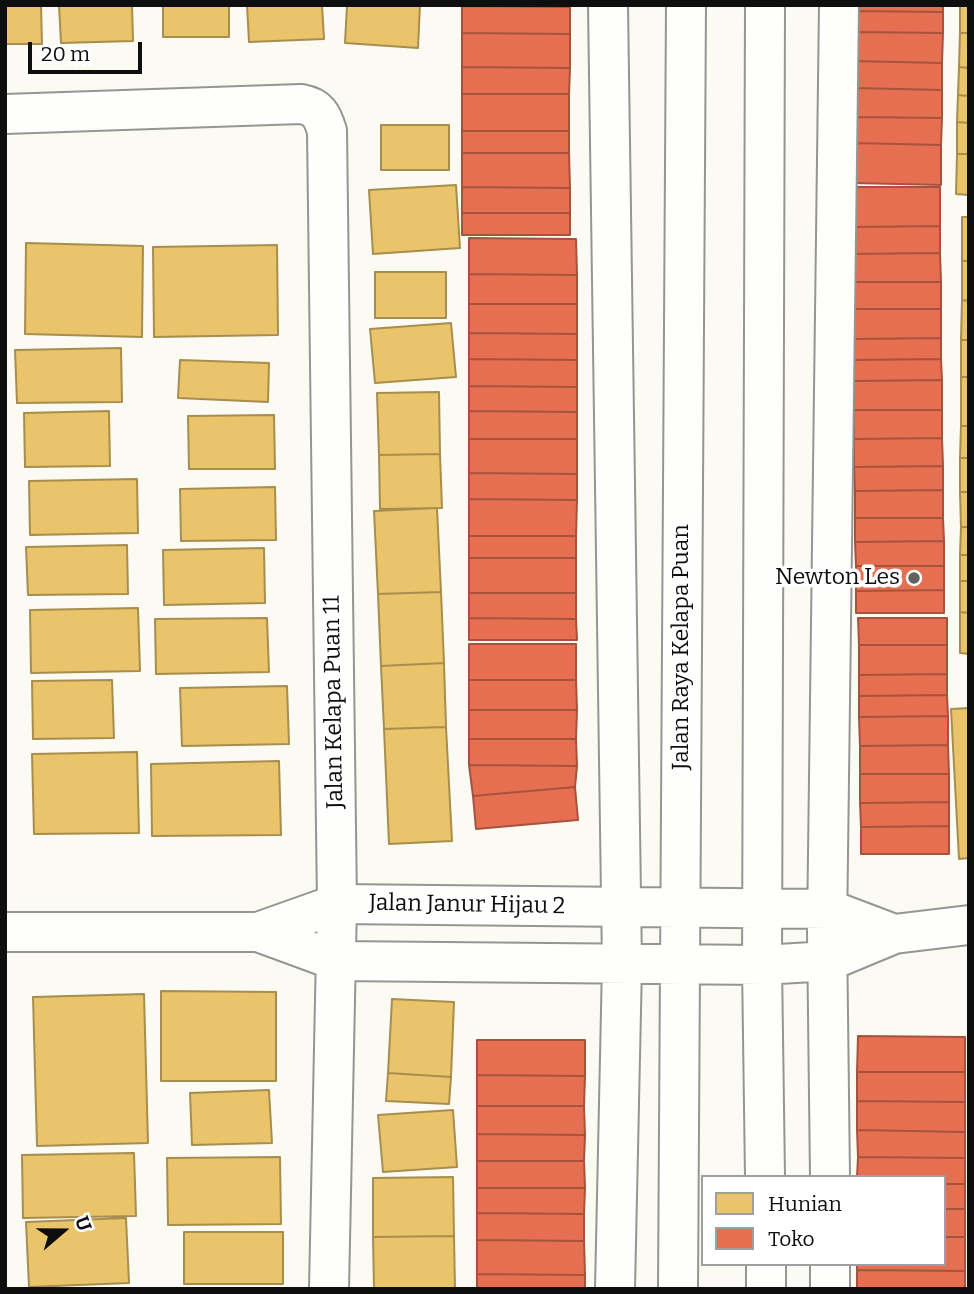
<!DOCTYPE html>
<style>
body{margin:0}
#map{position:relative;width:974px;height:1294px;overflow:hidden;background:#fbfbf4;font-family:Bitter,serif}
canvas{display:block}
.frame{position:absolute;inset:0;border:7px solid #0e0e0e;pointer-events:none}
.legend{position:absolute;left:701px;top:1175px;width:245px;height:91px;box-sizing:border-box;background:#fff;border:2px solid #9f9f9f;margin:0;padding:9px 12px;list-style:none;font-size:21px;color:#0e0e0e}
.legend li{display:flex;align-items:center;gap:14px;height:35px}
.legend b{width:35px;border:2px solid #9f9f9f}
.north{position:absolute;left:28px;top:1196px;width:70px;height:70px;-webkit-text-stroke:5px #fff;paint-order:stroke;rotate:70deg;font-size:19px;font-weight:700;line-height:28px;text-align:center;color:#0e0e0e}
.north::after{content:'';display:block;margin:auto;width:24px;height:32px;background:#0e0e0e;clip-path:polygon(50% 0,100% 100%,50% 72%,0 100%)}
.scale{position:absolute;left:28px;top:42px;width:114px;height:32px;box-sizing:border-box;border:4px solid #0e0e0e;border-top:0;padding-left:9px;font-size:21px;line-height:24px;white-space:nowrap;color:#0e0e0e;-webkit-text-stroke:5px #fff;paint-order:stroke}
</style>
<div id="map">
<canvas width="974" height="1294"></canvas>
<div class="frame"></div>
<ul class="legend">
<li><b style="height:19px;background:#e9c46a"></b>Hunian</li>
<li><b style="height:19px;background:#e76f51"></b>Toko</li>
</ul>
<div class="north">U</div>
<div class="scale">20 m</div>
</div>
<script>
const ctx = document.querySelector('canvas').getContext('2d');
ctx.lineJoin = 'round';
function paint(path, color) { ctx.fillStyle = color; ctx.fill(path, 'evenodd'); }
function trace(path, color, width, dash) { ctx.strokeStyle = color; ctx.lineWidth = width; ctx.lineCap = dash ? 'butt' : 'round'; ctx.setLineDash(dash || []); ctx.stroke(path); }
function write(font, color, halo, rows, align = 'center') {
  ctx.font = font + ' Bitter,serif'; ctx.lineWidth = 7; ctx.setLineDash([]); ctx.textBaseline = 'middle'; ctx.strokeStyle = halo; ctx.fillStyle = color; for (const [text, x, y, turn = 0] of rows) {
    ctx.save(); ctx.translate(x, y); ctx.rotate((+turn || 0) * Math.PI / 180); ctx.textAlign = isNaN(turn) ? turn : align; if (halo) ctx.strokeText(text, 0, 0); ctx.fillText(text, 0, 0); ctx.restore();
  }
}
const homes = new Path2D(`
 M5,5H41L42,44H5Z
 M59,5H132L133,41L61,43Z
 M163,5H229V37H163Z
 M247,5H322L324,39L249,42Z
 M347,5H420L418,48L345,43Z
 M960,5H969V33H960Z
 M960,33H969V68L959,67Z
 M959,67L969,68V96L958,95Z
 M958,95L969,96V123L957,122Z
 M957,122L969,123V154H957Z
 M381,125H449V170H381Z
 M957,154H969V195L956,194Z
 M456,185L460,248L373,254L369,190Z
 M962,217H969V261H962Z
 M26,243L143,246L142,337L25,334Z
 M277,245L278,335L154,337L153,247Z
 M962,261H969V301L962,300Z
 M375,272H446V318H375Z
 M962,300L969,301V340H961Z
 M451,323L456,377L375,383L370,329Z
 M961,340H969V377H961Z
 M121,348L122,402L17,403L15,350Z
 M180,360L269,363L268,402L178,398Z
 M961,377H969V426H961Z
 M439,392L440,454L379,455L377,393Z
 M109,411L110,466L25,467L24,413Z
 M274,415L275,469H189L188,416Z
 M961,426H969V458H960Z
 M440,454L442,508L380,509L379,455Z
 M960,458H969V492H960Z
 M137,479L138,533L30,535L29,481Z
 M275,487L276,540L181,541L180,489Z
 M960,492H969V527H961Z
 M437,508L441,592L378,594L374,511Z
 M961,527H969V555H960Z
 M127,545L128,594L28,595L26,547Z
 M264,548L265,603L164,605L163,550Z
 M960,555H969V581H960Z
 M960,581H969V613L960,612Z
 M441,592L444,663L381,666L378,594Z
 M138,608L140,671L31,673L30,610Z
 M960,612L969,613V654L960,653Z
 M267,618L269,672L156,674L155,619Z
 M444,663L446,727L384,729L381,666Z
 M112,680L114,738L33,739L32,681Z
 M287,686L289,744L182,746L180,688Z
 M969,708V858L959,859L951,709Z
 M446,727L452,841L389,844L384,729Z
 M137,752L139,833L34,834L32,754Z
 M279,761L281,835L152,836L151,764Z
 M161,991L276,992V1081H161Z
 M144,994L148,1143L37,1146L33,997Z
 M392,999L454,1002L451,1077L388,1073Z
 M388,1073L451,1077L449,1104L386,1101Z
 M269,1090L272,1143L192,1145L190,1093Z
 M453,1110L457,1167L383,1172L378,1115Z
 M134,1153L136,1216L23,1218L22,1155Z
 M280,1157L281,1224L168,1225L167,1158Z
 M453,1177L454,1236L373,1237V1178Z
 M126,1218L129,1283L29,1287L26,1222Z
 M184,1232H283V1284H184Z
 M454,1236L455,1289H374L373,1237Z`);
const shops = new Path2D(`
 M462,5H570V7L462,6Z
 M855,5H943V12L855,11Z
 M462,6L570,7V34L462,33Z
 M855,11L943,12V33L854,32Z
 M854,32L943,33L942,63L854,61Z
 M462,33L570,34V68L462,67Z
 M854,61L942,63V90L854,88Z
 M462,67L570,68L569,94H462Z
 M854,88L942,90V118L853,117Z
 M462,94H569V131H462Z
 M853,117L942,118L941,145L853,143Z
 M462,131H569V153H462Z
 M853,143L941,145V185L853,183Z
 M462,153H569L570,188L462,187Z
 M462,187L570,188V213H462Z
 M851,187H940V226L852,227Z
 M462,213H570V235H462Z
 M940,226V253L852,254V227Z
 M469,238L576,239L577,275L469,274Z
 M940,253L941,282H852V254Z
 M469,274L577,275V304H469Z
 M852,282H941V309H853Z
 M469,304H577V334L469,333Z
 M853,309H941V338L853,339Z
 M469,333L577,334V360L469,359Z
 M941,338V359L854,360L853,339Z
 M469,359L577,360V387L469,386Z
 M941,359L942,380L854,381V360Z
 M942,380V410H854V381Z
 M469,386L577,387V412L469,411Z
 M854,410H942V438L854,439Z
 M469,411L577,412V439H469Z
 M942,438L943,466L854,467V439Z
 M469,439H577V474L469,473Z
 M943,466V490L855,491L854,467Z
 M469,473L577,474V500L469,499Z
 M943,490V518H855V491Z
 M469,499L577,500L576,536H469Z
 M855,518H943L944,541L855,542Z
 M469,536H576V558H469Z
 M944,541V566H856L855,542Z
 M469,558H576V593H469Z
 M856,566H944V590L856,591Z
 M944,590V613H856V591Z
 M469,593H576V619L469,618Z
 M469,618L576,619L577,640H469Z
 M858,618H947V645H859Z
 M469,644H576V680H469Z
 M859,645H947V674L859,675Z
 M947,674V695L859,696V675Z
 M469,680H576L577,710H469Z
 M947,695L948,716L859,717V696Z
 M469,710H577L576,739H469Z
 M948,716V745L860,746L859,717Z
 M469,739H576L577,766L469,765Z
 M948,745L949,774H860V746Z
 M469,765L577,766L575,787L473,796Z
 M860,774H949V802L860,803Z
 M575,787L578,820L476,829L473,796Z
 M949,802V826L861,827L860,803Z
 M949,826V854H861V827Z
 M858,1036L965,1037V1072H857Z
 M477,1040H585V1076L477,1075Z
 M857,1072H965V1102L857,1101Z
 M477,1075L585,1076L584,1106H477Z
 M857,1101L965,1102V1132L857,1130Z
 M477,1106H584L585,1135L477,1134Z
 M857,1130L965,1132V1158L858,1157Z
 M477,1134L585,1135L584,1161H477Z
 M858,1157L965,1158V1184H944V1177H857Z
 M477,1161H584L585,1188H477Z
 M944,1184H965V1209H944Z
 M477,1188H585L584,1214L477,1213Z
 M944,1209H965V1237H944Z
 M477,1213L584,1214V1241L477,1240Z
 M944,1237H965V1271L857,1270V1264H944Z
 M477,1240L584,1241L585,1275L477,1274Z
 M857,1270L965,1271V1289H857Z
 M477,1274L585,1275V1289H477Z`);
const minor = new Path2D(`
 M608,5L622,964L615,1289
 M765,5L762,965L765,1177
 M5,114L301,104C318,107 322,115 327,131L337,904L329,1289
 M5,932H258L337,961L762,965L829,961L894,934L969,925
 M258,932L337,904L828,909L894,934
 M830,1177L827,932L839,5
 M766,1264V1289
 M830,1264V1289
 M678,1289L686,5`);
const markers = [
 [914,578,7,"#61615e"]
];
const poiNames = [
 ["Newton Les",900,578]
];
const streetNames = [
 ["Jalan Raya Kelapa Puan",682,647,-90],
 ["Jalan Kelapa Puan 11",334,702,-91],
 ["Jalan Janur Hijau 2",467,905,1]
];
paint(homes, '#e9c46a');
trace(homes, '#a78d4e', 2);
paint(shops, '#e76f51');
trace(shops, '#a6523d', 2);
trace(minor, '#959592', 42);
trace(minor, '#fefefd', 38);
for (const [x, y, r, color] of markers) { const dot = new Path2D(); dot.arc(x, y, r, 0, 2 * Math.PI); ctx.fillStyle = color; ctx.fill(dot); trace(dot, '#fff', 2.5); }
write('23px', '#0e0e0e', '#fff', poiNames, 'right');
write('23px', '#0e0e0e', '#fff', streetNames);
</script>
